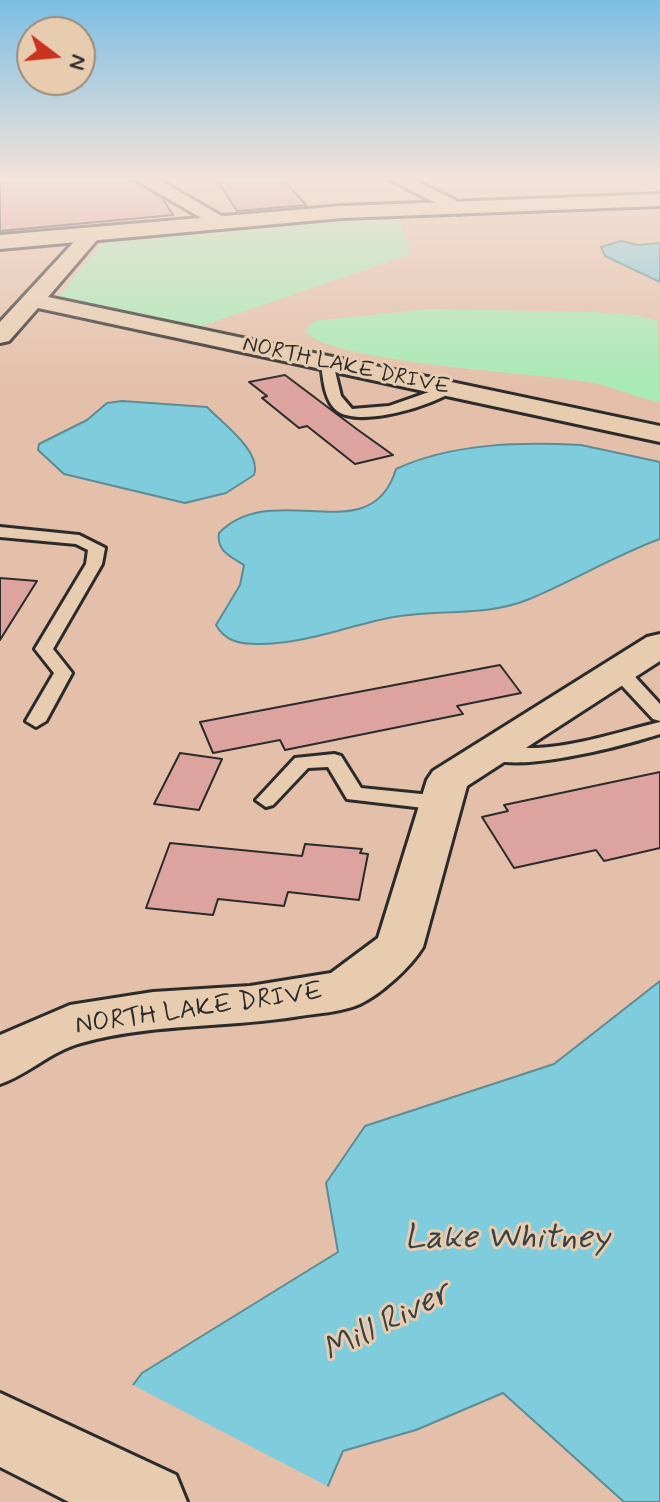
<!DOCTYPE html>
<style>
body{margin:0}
#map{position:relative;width:660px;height:1502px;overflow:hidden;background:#e4c0aa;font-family:Mynerve,sans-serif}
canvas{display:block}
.north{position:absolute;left:16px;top:16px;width:80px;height:80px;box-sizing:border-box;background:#e7ccaf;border:2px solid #9c8c7a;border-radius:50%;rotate:106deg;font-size:22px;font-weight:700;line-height:32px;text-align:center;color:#2b2b2b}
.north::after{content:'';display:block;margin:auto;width:28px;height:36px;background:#c8321e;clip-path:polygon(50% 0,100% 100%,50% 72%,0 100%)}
</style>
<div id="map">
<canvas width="660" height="1502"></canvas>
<div class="north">N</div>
</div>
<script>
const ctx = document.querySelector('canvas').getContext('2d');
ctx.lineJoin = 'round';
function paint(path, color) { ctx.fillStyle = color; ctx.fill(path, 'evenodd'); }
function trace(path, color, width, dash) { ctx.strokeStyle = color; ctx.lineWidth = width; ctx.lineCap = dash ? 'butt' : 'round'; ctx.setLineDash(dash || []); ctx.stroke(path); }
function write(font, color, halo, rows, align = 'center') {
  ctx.font = font + ' Mynerve,sans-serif'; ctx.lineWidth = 6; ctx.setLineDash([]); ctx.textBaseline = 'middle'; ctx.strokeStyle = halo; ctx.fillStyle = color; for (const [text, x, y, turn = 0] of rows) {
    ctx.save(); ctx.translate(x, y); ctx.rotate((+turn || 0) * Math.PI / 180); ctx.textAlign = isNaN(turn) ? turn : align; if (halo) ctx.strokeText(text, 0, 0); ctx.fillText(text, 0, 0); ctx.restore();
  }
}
const green = new Path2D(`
 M397,212L411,254L190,330L56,300L103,241L114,237Z
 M428,309L591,312L636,315L658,321L660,402C635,398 613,386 589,382C540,373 329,363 305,331L314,321Z`);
const water = new Path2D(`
 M621,241L638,245L660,243V282L605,256L601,247Z
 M122,401L207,407C222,423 262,451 254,475L226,493L185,503L64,474L38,450L39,444L87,420L107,403Z
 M581,445L660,462V539C614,556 571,582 527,600C484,617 439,609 394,617C349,625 303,645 257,644C239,644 225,641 216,625L240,585L244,565C231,557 216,551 219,533C274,477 371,553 396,469C452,443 520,442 581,445Z
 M660,981V1502H624L503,1393L416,1430L343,1451L321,1502H45L142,1373L338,1252L326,1183L365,1126L554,1064Z`);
const pier = new Path2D(`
 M129,1383L331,1488L325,1502H41Z`);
const building = new Path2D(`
 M0,177H128L162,198L173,215L0,231Z
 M215,177H281L306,205L237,211Z
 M285,375L358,430L393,455L355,464L307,426L299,428L262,398L267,396L249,382Z
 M0,578L37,581L0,640Z
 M500,665L521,693L457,706L463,714L285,750L280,740L213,753L200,722Z
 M180,753L222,759L199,810L154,804Z
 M660,772V848L604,861L596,850L514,868L482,817L508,811L504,805Z
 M170,843L302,856L305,844L362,849L360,853L368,854L359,900L288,892L284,906L218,899L213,915L146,908Z`);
const service = new Path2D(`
 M327,359L333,363L341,396L352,409L389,406L449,385L456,389C436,405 358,429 336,410C324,399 323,378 321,363Z
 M0,527L79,535L105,548L102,564L53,649L72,673L46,721L36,727L26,721L54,673L35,649L86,564L88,550L76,544L0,537Z
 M619,665L626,667L660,704V721L653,719L612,675L610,671L612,667Z
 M660,722V734C629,744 503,779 481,753C491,741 520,749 536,748C579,746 618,732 660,722Z
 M334,754L341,756L361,788L441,796L451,803L441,810L347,799L328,767L308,768L273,805L266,807L256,800L295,758Z`);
const minor = new Path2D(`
 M131,177H154L232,222L229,226H215Z
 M385,177H409L470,208L460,214L453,212Z
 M92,228L102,234L48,297L660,426V442L38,308L9,341L0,343V322L85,230Z
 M660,634V661L467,786L423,947C411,967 381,994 360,1004C342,1012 319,1013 300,1016C228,1028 152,1023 81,1043C51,1051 29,1074 0,1084V1035L70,1005L153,992L250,986L331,973L378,938L427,780L433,771L647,637Z`);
const tertiary = new Path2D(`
 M660,194V206L342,218L0,249V235L342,206Z`);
const primary = new Path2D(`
 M0,1393L176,1475L187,1502H69L0,1467Z`);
const farStreetnames = [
 ["NORTH LAKE DRIVE",346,367,12]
];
const streetNames = [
 ["NORTH LAKE DRIVE",199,1010,-8]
];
const nearWaternames = [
 ["Lake Whitney",507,1240],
 ["Mill River",387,1324,-27]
];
paint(green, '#a7eab5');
paint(water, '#7eccdc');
trace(water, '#5d8c95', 2);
paint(pier, '#e4c0aa');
paint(building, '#dda39e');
trace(building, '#2b2b2b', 2);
trace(service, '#2b2b2b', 6);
trace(minor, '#2b2b2b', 6);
trace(tertiary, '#2b2b2b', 6);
trace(primary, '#2b2b2b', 6);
paint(service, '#e7ccaf');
paint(minor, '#e7ccaf');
paint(tertiary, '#e7ccaf');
paint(primary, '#e7ccaf');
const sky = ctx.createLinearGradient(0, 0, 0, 388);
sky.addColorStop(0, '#7dbee3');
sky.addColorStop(0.46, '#f3e3d9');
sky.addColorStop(1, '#f3e3d900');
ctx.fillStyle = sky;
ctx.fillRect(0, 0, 660, 388);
write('22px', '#2b2b2b', '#e7ccaf', farStreetnames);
write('26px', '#2b2b2b', '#e7ccaf', streetNames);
write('italic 34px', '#374346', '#e7ccaf', nearWaternames);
</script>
